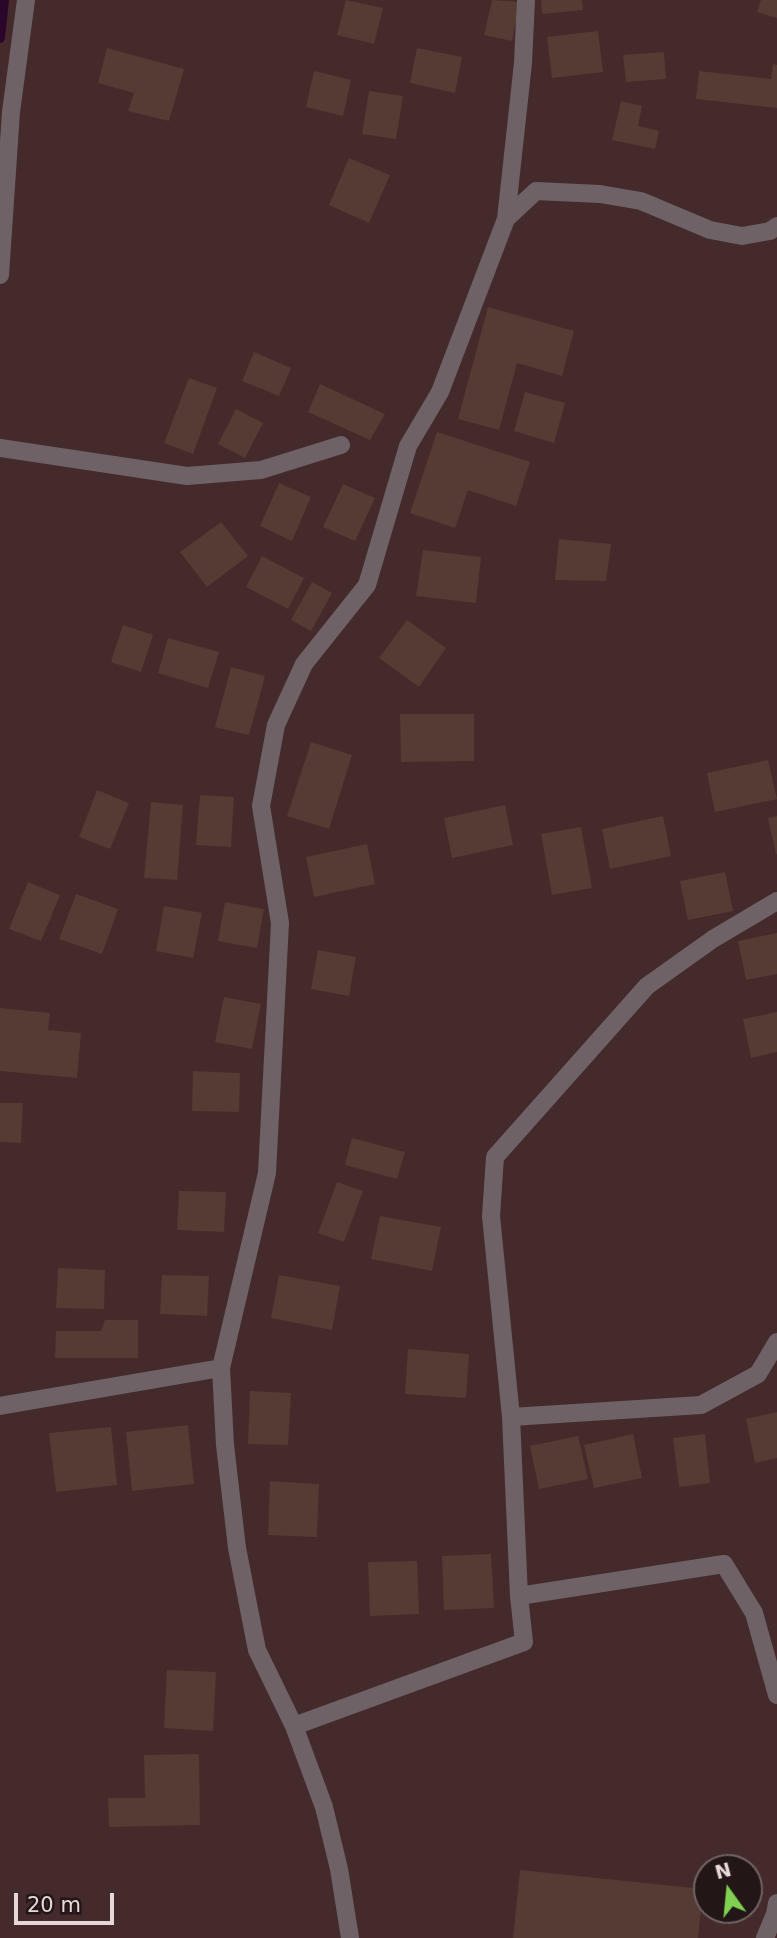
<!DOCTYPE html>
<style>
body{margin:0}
#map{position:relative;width:777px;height:1938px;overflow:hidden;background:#442a2b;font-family:"DejaVu Sans",sans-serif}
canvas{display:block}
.north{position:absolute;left:693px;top:1854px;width:70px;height:70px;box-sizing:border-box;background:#221617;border:2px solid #716364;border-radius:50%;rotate:345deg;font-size:19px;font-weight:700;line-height:28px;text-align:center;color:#e8d7d7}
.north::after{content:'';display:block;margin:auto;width:24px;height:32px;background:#80d051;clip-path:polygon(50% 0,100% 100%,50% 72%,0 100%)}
.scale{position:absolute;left:14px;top:1893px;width:100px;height:32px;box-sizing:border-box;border:4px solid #e8d7d7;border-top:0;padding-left:9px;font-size:21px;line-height:24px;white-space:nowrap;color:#e8d7d7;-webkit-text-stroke:5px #221617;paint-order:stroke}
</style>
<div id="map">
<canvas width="777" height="1938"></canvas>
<div class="north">N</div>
<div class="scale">20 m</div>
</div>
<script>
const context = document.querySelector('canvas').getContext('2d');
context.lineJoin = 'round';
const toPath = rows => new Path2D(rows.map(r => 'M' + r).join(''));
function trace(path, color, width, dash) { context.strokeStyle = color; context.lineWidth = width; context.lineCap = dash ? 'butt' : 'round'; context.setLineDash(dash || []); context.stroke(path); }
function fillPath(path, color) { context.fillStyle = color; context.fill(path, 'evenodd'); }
trace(toPath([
 [0,38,4,0]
]), '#2a072a', 10);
fillPath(toPath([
 [346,0,383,8,374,44,337,35],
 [492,0,520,2,512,41,484,35],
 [541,0,582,0,583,10,542,14],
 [761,0,777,0,777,18,757,12],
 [598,31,603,72,552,78,547,37],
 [107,48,184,69,169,121,128,111,134,93,98,83],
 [417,48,462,57,455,93,410,83],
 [664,52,666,79,626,82,623,55],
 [773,64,777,65,777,108,696,99,699,71,771,79],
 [314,71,351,80,343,116,306,107],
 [369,91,403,96,396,139,362,134],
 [621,101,642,106,638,126,659,131,655,149,612,140],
 [349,158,390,175,369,223,329,205],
 [488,307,574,331,562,376,517,363,499,430,458,419],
 [254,352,291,368,279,396,242,381],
 [189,378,217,388,193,454,164,443],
 [320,384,385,414,370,440,308,412],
 [525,392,565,403,554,443,514,431],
 [236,409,263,423,245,458,218,444],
 [437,432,530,462,516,506,468,490,455,528,410,513],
 [279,483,311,497,292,541,260,526],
 [343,484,375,498,355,541,323,527],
 [221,522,248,556,207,587,180,552],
 [559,539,611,544,606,581,555,580],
 [423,550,481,557,476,603,416,596],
 [262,556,304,578,288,609,246,587],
 [312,582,332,593,311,631,291,620],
 [407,620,446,648,419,687,379,658],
 [123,625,153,635,141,672,111,662],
 [168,638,219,652,208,688,158,673],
 [231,667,265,676,249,735,215,727],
 [400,714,474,714,474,761,401,762],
 [311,742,352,755,329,829,287,816],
 [768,760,777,799,715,812,707,773],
 [97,790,129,803,110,849,79,837],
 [200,795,234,797,231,847,196,845],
 [151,802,183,805,177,880,144,878],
 [505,805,513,845,452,858,444,818],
 [663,816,671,856,610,869,602,829],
 [777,816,777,854,776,854,768,818],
 [581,827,592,888,552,895,541,834],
 [367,844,375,884,314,897,306,857],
 [725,872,733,911,688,920,680,881],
 [28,882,60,895,41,941,9,929],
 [76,894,118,909,102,954,59,939],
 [225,902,264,909,257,948,218,941],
 [164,906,202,913,193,958,156,951],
 [777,933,777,974,746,980,738,941],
 [318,950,356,957,349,996,311,989],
 [224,997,261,1004,252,1049,215,1042],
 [0,1008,50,1013,48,1030,81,1033,77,1078,0,1071],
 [777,1012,777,1052,751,1058,743,1019],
 [193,1071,240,1073,239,1112,192,1111],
 [0,1103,23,1103,21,1143,0,1142],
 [352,1138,405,1152,397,1179,345,1165],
 [337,1182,363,1191,344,1242,318,1233],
 [179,1191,226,1192,224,1232,177,1230],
 [380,1216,441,1227,432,1271,371,1259],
 [58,1268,105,1270,104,1309,56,1308],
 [162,1275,209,1276,207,1316,160,1314],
 [279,1275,340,1286,332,1330,271,1318],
 [105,1320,138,1320,138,1358,55,1358,56,1331,101,1331],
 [408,1349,469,1354,466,1398,405,1394],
 [250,1391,291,1393,288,1445,248,1444],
 [777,1412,777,1458,755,1463,746,1419],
 [188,1425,194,1484,132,1491,126,1432],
 [111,1427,117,1485,56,1492,49,1433],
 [633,1434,642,1478,594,1488,584,1445],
 [705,1434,710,1483,679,1487,673,1438],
 [578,1436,588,1479,539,1489,530,1446],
 [270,1481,319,1484,317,1537,268,1535],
 [491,1554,494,1608,444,1610,442,1556],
 [417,1561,419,1614,370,1616,368,1562],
 [167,1670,216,1672,213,1731,164,1728],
 [199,1754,200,1825,109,1827,108,1798,145,1798,144,1755],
 [520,1870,703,1889,698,1938,513,1938]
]), '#553b33');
trace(toPath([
 [506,219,523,63,526,0],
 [0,275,11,112,26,0],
 [0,448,187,476,261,470,341,445],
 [0,1406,221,1368],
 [511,1417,701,1405,758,1374,777,1342],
 [519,1596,724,1564,754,1613,777,1695],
 [294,1726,524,1642,519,1596,511,1417,491,1216,495,1157,647,986,713,939,777,901],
 [350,1938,339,1869,324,1807,294,1726,257,1650,237,1548,225,1445,221,1368,267,1173,280,923,261,806,276,725,304,664,367,585,408,446,440,392,506,219,536,191,600,194,641,201,710,230,742,236,770,231,777,226],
 [765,1938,775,1914,777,1903]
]), '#6e6266', 18);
</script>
